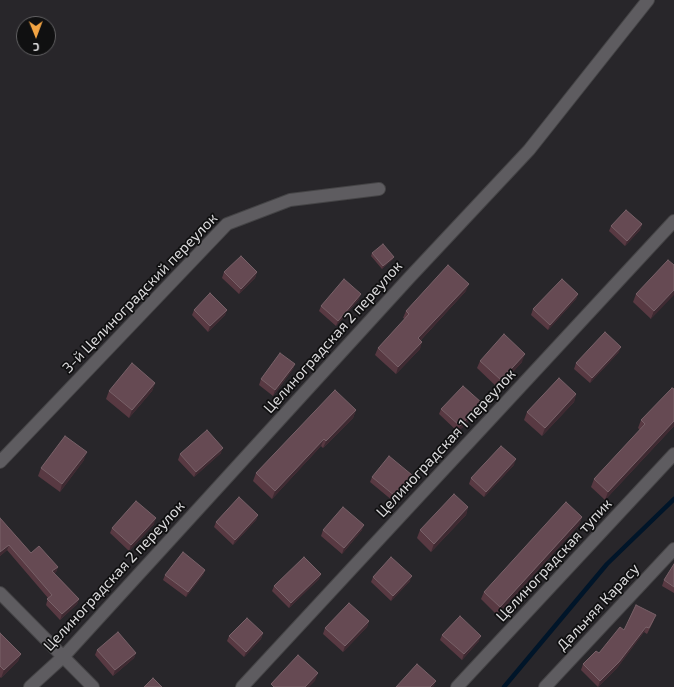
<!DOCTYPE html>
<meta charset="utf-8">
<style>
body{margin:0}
#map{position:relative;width:674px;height:687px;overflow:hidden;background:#28262a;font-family:"Exo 2",sans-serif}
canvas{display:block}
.north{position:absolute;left:16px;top:16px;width:40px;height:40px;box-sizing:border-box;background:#101011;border:1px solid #616062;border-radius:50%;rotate:179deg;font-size:11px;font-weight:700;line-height:16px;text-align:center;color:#dad9db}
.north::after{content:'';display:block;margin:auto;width:14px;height:18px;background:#f3a443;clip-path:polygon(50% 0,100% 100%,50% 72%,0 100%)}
</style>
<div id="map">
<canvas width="674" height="687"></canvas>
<div class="north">С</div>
</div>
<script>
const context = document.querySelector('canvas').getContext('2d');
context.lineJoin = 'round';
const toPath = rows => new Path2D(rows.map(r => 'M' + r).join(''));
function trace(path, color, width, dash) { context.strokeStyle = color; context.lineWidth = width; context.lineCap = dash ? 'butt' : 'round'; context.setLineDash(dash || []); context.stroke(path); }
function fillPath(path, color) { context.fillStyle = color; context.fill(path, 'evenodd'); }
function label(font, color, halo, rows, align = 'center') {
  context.font = font + ' "Exo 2",sans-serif'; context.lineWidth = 3.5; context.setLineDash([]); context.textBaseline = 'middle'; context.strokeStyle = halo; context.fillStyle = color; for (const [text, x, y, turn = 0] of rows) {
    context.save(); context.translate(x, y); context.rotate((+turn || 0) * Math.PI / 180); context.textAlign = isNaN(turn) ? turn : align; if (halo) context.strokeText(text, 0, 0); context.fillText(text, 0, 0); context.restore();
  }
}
trace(toPath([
 [504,687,607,564,674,499]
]), '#001529', 4.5);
const minor = toPath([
 [0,462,227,224,290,200,379,189],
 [0,593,93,687],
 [30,687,64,656,409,278,529,150,648,0],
 [242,687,674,221],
 [457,687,674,454],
 [545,687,674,549]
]);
trace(minor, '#454446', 14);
trace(minor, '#5e5c60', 12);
fillPath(toPath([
 [642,224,640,230,625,246,609,231,611,226],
 [372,253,393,259,382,269,371,256],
 [674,265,651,319,633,302,636,294],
 [224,272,257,272,255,278,239,294,222,278],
 [466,291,421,340,420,349,396,374,375,355,378,348,405,319,403,318,406,311],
 [578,294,576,299,548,330,531,315,533,309],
 [359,299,336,326,319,311,321,306],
 [194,310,227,310,225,315,208,332,192,315],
 [619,352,590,383,574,369,576,363],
 [480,361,522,362,498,388,477,368],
 [295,364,293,369,273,396,259,385,261,379],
 [155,383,152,391,129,418,106,399,109,391],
 [674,389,674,426,605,500,591,487,594,479,640,430,638,428,641,420],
 [576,394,574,402,542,436,524,420,527,412],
 [441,409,480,409,458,432,439,414],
 [356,410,353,418,323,448,321,446,272,499,253,481,256,473],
 [221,453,194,477,178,460,180,454],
 [84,460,60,492,38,476,41,468],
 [514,465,484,497,469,484,471,478],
 [372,477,410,480,393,501,370,482],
 [468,507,466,515,431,552,417,538,420,530],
 [258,515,256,520,233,545,214,527,216,522],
 [582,517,579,525,497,615,481,599,484,592],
 [0,518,31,553,58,567,56,572,54,573,79,599,77,604,60,620,46,605,48,598,7,550,0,556],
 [154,524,129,551,110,533,112,528],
 [323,530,362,530,342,554,321,536],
 [674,564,674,593,662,586,664,580],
 [205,570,203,575,186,597,163,580,165,575],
 [321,574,319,579,289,608,272,591,274,586],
 [373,577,410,581,391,601,371,582],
 [654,620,647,634,644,632,617,668,598,687,581,670,583,664,599,653,624,630],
 [369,621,367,627,343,652,323,634,325,628],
 [0,633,21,654,18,661,1,678,0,677],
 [263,633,261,639,244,657,227,641,229,636],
 [442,635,479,641,462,660,440,640],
 [97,650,136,653,134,658,113,676,95,655]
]), '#583942');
fillPath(toPath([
 [642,224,640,230,625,246,627,241],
 [394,257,393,259,382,269,383,266],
 [257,272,255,278,239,294,241,289],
 [469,284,466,291,416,345,418,338],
 [674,290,674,295,651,319,654,311],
 [361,294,359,299,336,326,338,321],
 [578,294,576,299,548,330,550,325],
 [227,310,225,315,208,332,210,326],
 [422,342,420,349,396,374,398,367],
 [621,347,619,352,590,383,592,378],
 [525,354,522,362,498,388,501,380],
 [295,364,293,369,273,396,275,390],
 [155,383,152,391,129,418,132,410],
 [576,394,574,402,542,436,545,428],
 [482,403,480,409,458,432,460,426],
 [356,410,353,418,323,448,326,441],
 [674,421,674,426,605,500,608,492],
 [324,439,321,446,272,499,275,491],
 [223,448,221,453,194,477,196,472],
 [87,452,84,460,60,492,62,484],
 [516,459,514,465,484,497,486,492],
 [412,475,410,480,393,501,395,496],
 [468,507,466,515,431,552,434,544],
 [258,515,256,520,233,545,235,540],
 [582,517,579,525,497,615,500,607],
 [156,518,154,524,129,551,131,545],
 [364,525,362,530,342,554,344,548],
 [9,545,7,550,0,556,0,552],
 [58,567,56,572,50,576,52,571],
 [205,570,203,575,186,597,188,592],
 [321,574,319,579,289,608,291,603],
 [412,576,410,581,391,601,393,596],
 [79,599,77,604,60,620,62,614],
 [369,621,367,627,343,652,345,646],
 [646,627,644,632,617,668,598,687,600,681],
 [263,633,261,639,244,657,246,652],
 [481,636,479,641,462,660,464,654],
 [136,653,134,658,113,676,115,670],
 [21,654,18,661,1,678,4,670],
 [318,673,315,681,309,687,305,687],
 [436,681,434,686,433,687,430,687]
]), '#3f2a32');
const building = toPath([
 [626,210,642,224,627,241,611,226,626,210],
 [383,244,394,257,383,266,372,253,383,244],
 [241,256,257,272,241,289,224,272,241,256],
 [668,260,674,265,674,290,654,311,636,294,668,260],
 [448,265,469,284,418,338,422,342,398,367,378,348,409,314,406,311,448,265],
 [344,279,361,294,338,321,321,306,344,279],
 [562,279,578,294,550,325,533,309,562,279],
 [210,293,227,310,210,326,194,310,210,293],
 [605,332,621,347,592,378,576,363,605,332],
 [504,334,525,354,501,380,480,361,504,334],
 [280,353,295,364,275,390,261,379,280,353],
 [132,363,155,383,132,410,109,391,132,363],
 [559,378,576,394,545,428,527,412,559,378],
 [463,386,482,403,460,426,441,409,463,386],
 [672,388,674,389,674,421,608,492,594,479,645,424,641,420,672,388],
 [335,390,356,410,326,441,324,439,275,491,256,473,335,390],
 [207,430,223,448,196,472,180,454,207,430],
 [65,436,87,452,62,484,41,468,65,436],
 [501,446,516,459,486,492,471,478,501,446],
 [389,456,412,475,395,496,372,477,389,456],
 [454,494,468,507,434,544,420,530,454,494],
 [239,497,258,515,235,540,216,522,239,497],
 [136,501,156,518,131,545,112,528,136,501],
 [566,502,582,517,500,607,484,592,566,502],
 [343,507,364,525,344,548,323,530,343,507],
 [0,518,31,553,39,546,58,567,52,571,79,599,62,614,47,599,52,595,9,545,0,552,0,518],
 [183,552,205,570,188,592,165,575,183,552],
 [304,557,321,574,291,603,274,586,304,557],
 [391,557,412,576,393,596,373,577,391,557],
 [674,564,674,587,664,580,674,564],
 [349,603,369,621,345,646,325,628,349,603],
 [636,605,656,615,649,628,646,627,619,662,600,681,583,664,596,651,599,653,620,627,624,630,636,605],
 [460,616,481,636,464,654,442,635,460,616],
 [247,618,263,633,246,652,229,636,247,618],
 [118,632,136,653,115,670,97,650,118,632],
 [0,633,21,654,4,670,0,666,0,633],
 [298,655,318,673,305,687,274,687,271,684,298,655],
 [417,664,436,681,430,687,396,687,417,664],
 [153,678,162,687,144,687,153,678]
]);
fillPath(building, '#664a53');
trace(building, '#786168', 1);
label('15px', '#dad9db', '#101011', [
 ["3-й Целиноградский переулок",140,293,-46],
 ["Целиноградская 2 переулок",333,337,-48],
 ["Целиноградская 1 переулок",446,443,-47],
 ["Целиноградская тупик",554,560,-47],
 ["Целиноградская 2 переулок",114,576,-47],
 ["Дальняя Карасу",598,607,-47]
]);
</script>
